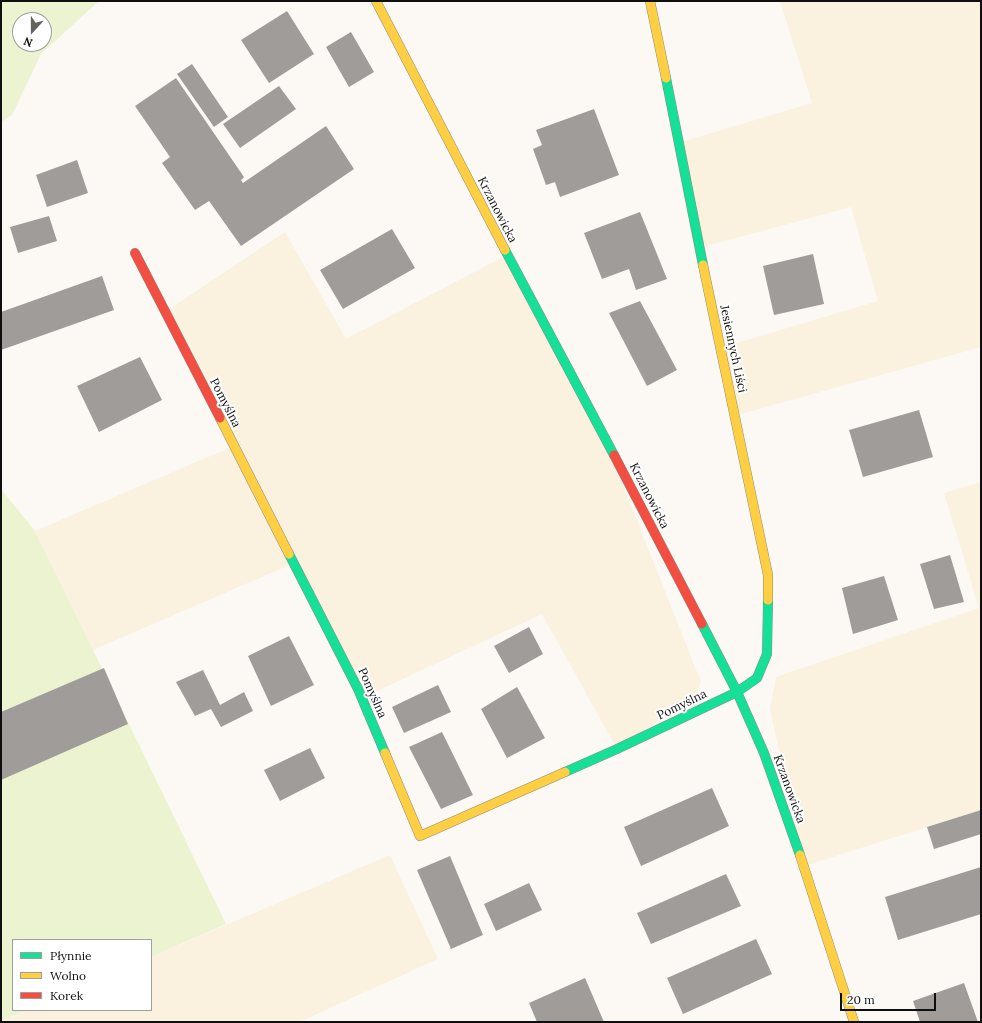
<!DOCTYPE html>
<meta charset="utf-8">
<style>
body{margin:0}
#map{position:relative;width:982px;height:1023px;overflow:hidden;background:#fcf8f4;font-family:Lora,serif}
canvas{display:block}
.frame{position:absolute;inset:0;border:2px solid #0f0f0f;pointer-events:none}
.legend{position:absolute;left:12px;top:939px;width:140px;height:72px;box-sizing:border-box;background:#fff;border:1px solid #9f9f9f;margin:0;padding:5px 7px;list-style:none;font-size:12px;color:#0f0f0f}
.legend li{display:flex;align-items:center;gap:8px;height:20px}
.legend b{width:20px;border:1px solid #9f9f9f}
.north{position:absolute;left:12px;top:12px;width:40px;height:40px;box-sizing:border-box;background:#fff;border:1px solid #9f9f9f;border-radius:50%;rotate:201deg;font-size:11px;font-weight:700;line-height:16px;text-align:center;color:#0f0f0f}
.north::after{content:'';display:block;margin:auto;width:14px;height:18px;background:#62615f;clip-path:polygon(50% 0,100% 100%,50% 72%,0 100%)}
.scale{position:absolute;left:840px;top:993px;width:96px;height:18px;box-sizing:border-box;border:2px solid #0f0f0f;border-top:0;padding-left:5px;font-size:12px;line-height:14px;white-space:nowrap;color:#0f0f0f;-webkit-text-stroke:3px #fff;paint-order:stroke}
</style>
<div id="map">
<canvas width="982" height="1023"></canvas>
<div class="frame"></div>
<ul class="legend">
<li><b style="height:5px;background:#16e098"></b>Płynnie</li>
<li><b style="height:5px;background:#ffcf43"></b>Wolno</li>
<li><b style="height:5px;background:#f24e42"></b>Korek</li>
</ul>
<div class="north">N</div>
<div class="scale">20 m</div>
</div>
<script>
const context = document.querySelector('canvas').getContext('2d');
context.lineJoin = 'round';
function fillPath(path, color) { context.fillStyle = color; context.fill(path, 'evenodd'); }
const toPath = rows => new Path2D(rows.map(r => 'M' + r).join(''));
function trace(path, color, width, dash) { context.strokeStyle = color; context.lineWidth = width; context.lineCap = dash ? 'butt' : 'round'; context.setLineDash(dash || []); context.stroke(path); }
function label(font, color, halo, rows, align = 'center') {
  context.font = font + ' Lora,serif'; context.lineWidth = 4; context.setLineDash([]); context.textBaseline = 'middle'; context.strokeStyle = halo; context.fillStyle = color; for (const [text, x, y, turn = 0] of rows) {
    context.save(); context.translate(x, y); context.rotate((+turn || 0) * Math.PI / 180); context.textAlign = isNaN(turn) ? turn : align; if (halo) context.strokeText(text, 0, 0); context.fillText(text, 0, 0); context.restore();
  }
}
fillPath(toPath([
 [780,1,981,1,981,347,734,416,720,348,878,301,851,207,699,248,678,143,812,103],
 [285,232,346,339,507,255,600,427,701,682,696,696,617,749,542,614,362,698,294,563,93,650,35,531,234,446,165,312],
 [981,482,981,810,804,866,770,709,776,677,979,608,944,493],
 [390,855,438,959,299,1022,1,1022,1,1021,27,1010,151,1010,151,957]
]), '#faf1df');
fillPath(toPath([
 [1,1,99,1,41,54,12,115,1,122],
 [20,20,44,20,44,44,20,44],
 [1,489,35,531,93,650,226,924,151,957,151,940,13,940,13,1010,27,1010,1,1021]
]), '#ecf3d1');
fillPath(toPath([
 [287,11,314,54,269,83,241,40],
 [351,32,374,72,349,87,326,47],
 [192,64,228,117,214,127,177,74],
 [176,78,244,177,241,180,243,183,326,126,354,169,241,246,209,201,195,210,162,163,170,157,135,106],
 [279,86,296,109,240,148,223,124],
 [594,109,619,175,560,197,555,182,546,185,533,149,542,145,536,130],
 [77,160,88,193,47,207,36,175],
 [640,212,667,279,636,290,629,269,602,279,584,233],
 [49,216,57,241,18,253,10,227],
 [392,229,415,268,343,309,320,270],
 [813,254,824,304,774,315,763,266],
 [102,276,114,310,1,350,1,312],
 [640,301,677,370,647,386,609,313],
 [140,357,162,400,99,432,77,386],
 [919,410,933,457,863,477,849,430],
 [950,555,964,602,934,609,920,564],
 [884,576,898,620,853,634,842,588],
 [529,627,543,654,509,673,494,646],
 [289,636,314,685,271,706,248,656],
 [104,668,128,724,1,780,1,712],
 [203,670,220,705,244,692,253,711,221,727,211,709,195,716,176,682],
 [438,685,451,712,404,733,392,707],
 [517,687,545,738,507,758,481,709],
 [442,732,473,795,441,809,409,747],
 [310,748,325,778,280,801,264,770],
 [712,788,729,826,641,866,624,827],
 [981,810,981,834,934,849,927,827],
 [450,856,483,935,451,949,417,870],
 [981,867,981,914,898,940,885,897],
 [726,874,741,906,651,944,637,913],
 [529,883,542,910,496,931,484,904],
 [756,939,772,974,683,1014,667,978],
 [585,978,604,1022,537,1022,529,1003],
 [964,983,978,1022,920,1022,913,1001]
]), '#a09c99');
const fast = toPath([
 [666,78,703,265],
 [505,250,614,455],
 [289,554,358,689,385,753],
 [702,624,737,692,764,753,800,855],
 [565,772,617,749,737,692,757,678,767,654,768,600]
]);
const slow = toPath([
 [376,1,505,250],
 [650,1,666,78],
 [703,265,768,575,768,600],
 [220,418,289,554],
 [385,753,420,836,565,772],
 [800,855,854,1022]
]);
const jam = toPath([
 [135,253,220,418],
 [614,455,702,624]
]);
trace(fast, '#8c8b89', 10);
trace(slow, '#8c8b89', 10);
trace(jam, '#8c8b89', 10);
trace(fast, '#16e098', 9);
trace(slow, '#ffcf43', 9);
trace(jam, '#f24e42', 9);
label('12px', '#0f0f0f', '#fff', [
 ["Krzanowicka",497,210,63],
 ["Jesiennych Liści",733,349,78],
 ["Pomyślna",225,403,63],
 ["Krzanowicka",649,496,63],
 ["Pomyślna",372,693,66],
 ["Pomyślna",682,705,-26],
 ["Krzanowicka",789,789,70]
]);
</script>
